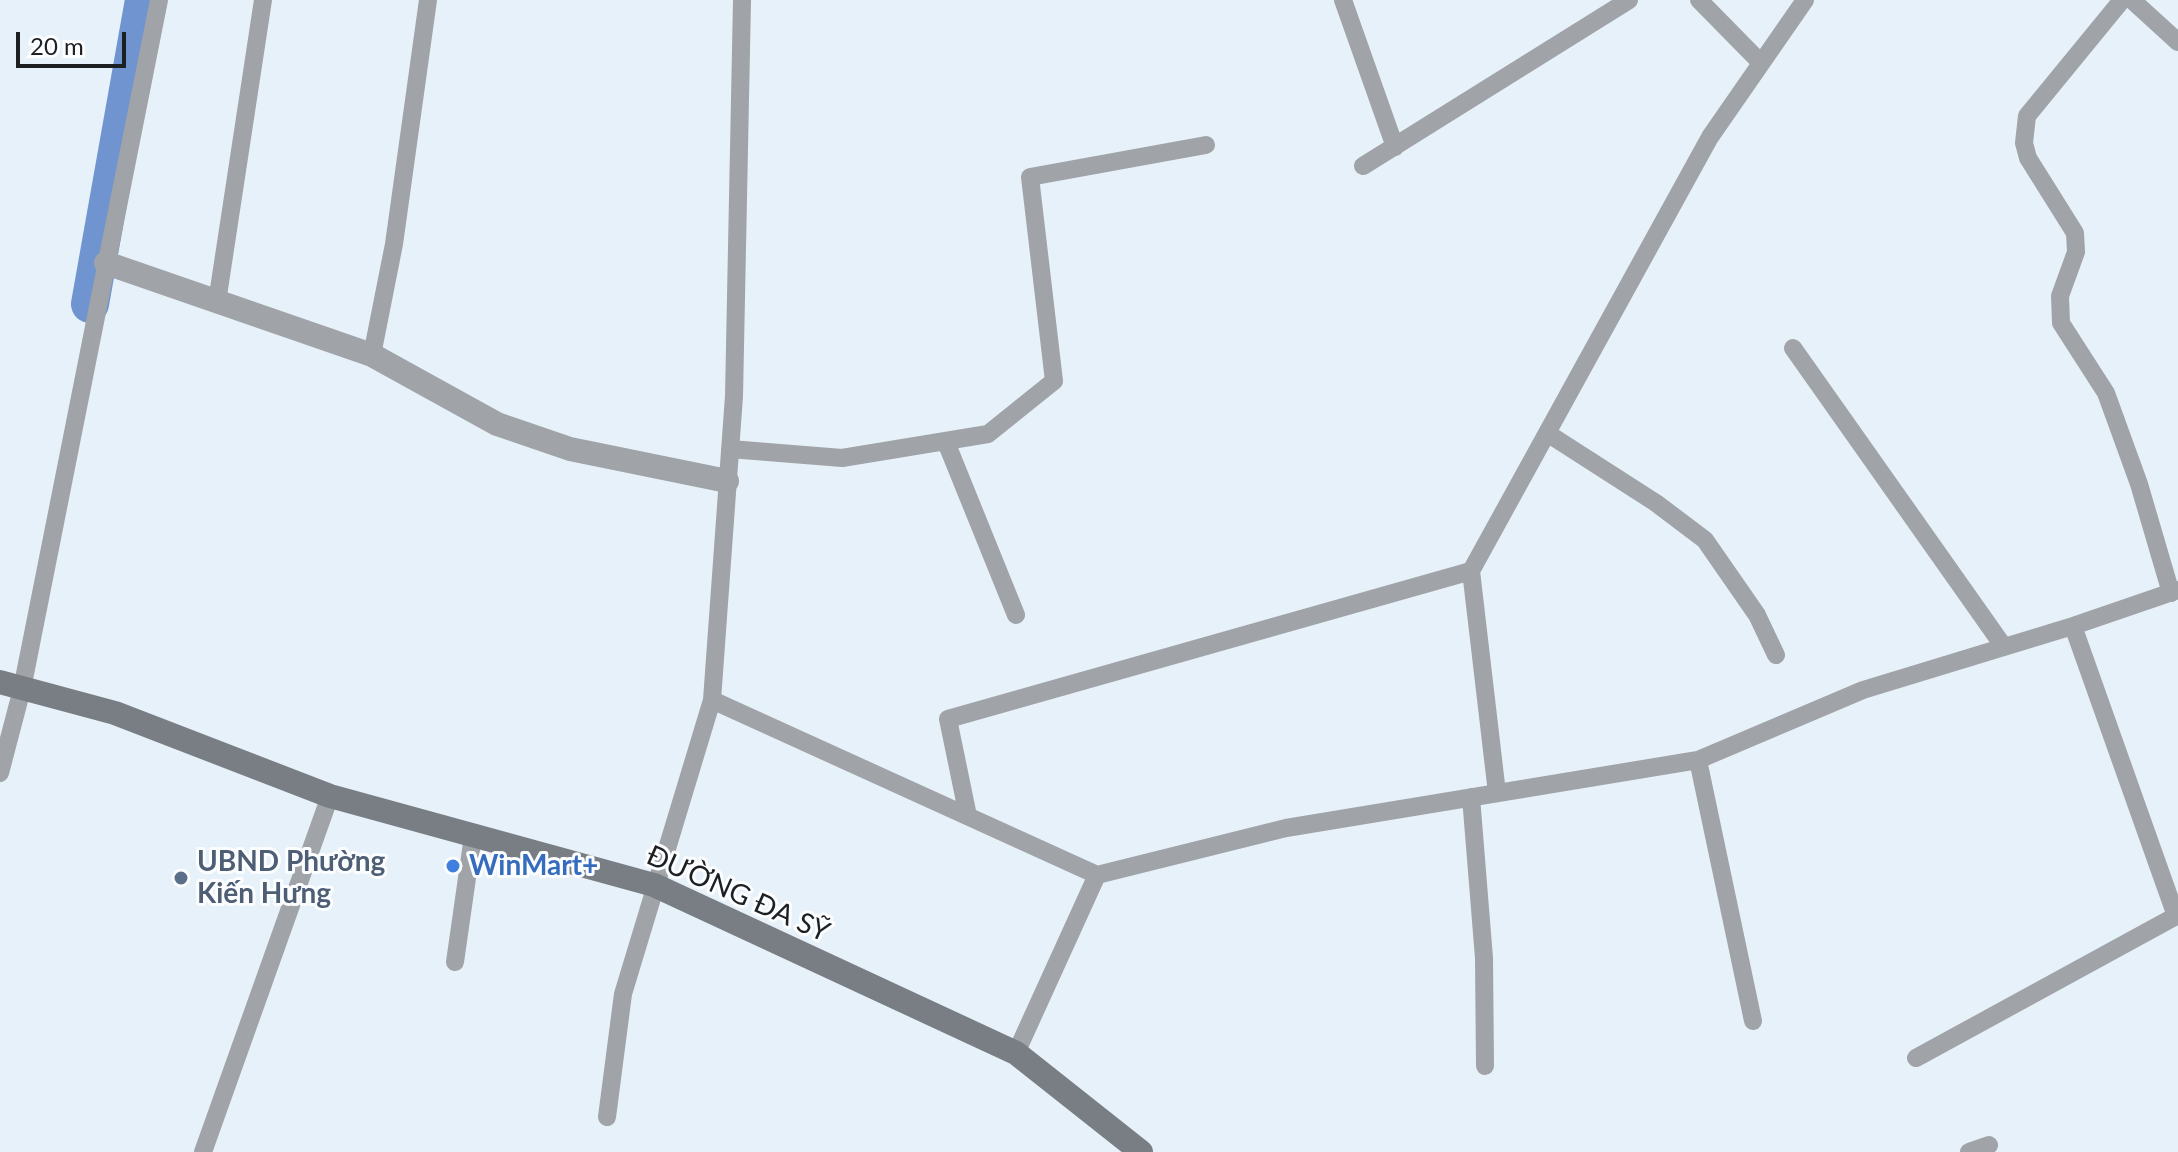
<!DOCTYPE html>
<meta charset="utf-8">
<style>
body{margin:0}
#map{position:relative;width:2178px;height:1152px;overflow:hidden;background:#e7f1f9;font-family:Lato,sans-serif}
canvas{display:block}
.scale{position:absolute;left:16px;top:32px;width:110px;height:36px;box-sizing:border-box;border:4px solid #1d2023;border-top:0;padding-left:10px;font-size:24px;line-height:28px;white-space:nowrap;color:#1d2023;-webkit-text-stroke:6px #fbfdff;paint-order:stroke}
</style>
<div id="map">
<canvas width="2178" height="1152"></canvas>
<div class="scale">20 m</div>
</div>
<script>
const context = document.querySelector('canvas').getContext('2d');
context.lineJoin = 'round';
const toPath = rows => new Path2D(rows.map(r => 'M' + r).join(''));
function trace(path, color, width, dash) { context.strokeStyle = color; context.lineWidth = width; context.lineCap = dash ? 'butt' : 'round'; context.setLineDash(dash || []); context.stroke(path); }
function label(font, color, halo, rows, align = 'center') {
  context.font = font + ' Lato,sans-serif'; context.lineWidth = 6; context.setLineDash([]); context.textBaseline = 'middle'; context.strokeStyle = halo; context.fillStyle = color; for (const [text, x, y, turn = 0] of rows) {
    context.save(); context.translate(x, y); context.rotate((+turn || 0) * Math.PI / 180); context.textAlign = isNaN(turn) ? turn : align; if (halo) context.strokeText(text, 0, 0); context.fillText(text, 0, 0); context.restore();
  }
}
trace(toPath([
 [90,304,144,0]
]), '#6f94d0', 38);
trace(toPath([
 [1343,0,1395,147],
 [1699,0,1761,63],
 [2122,0,2027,116,2024,143,2028,158,2075,233,2076,252,2060,296,2061,323,2106,393,2139,484,2171,593],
 [2132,0,2178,42],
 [1363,166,1629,0],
 [217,302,263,0],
 [1793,348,2004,647],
 [372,355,394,244,428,0],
 [1547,433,1656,503,1705,540,1757,615,1776,655],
 [946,442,1016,615],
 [730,449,842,458,988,434,1054,381,1030,177,1206,145],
 [712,700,1097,875],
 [1698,760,1753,1021],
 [0,773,22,689,159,0],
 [1497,793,1471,571,1710,137,1805,0],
 [1471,797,1484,958,1485,1066],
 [968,816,948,719,1471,571],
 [455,962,473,836],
 [1016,1053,1097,875,1286,828,1698,760,1863,690,2073,626,2178,590],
 [1916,1058,2176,916,2073,626],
 [607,1117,623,994,712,700,734,396,742,0],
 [203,1152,330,796],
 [1969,1152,1989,1145]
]), '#a0a3a7', 18);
trace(toPath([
 [106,263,372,355,497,424,570,449,727,481]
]), '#a0a3a7', 24);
trace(toPath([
 [0,682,115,713,330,796,654,885,1016,1053,1141,1152]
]), '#797e84', 24);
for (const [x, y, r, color] of [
 [453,866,8,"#3f7fe0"],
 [181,878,8,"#5c6f8a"]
]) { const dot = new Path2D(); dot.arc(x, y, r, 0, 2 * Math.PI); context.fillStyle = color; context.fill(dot); trace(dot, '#fbfdff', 3); }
label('bold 28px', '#4e5e75', '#fbfdff', [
 ["UBND Phường",197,862],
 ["Kiến Hưng",197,894]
], 'left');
label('bold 28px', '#366cbe', '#fbfdff', [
 ["WinMart+",469,866]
], 'left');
label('28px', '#1d2023', '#fbfdff', [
 ["ĐƯỜNG ĐA SỸ",738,894,24]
]);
</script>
